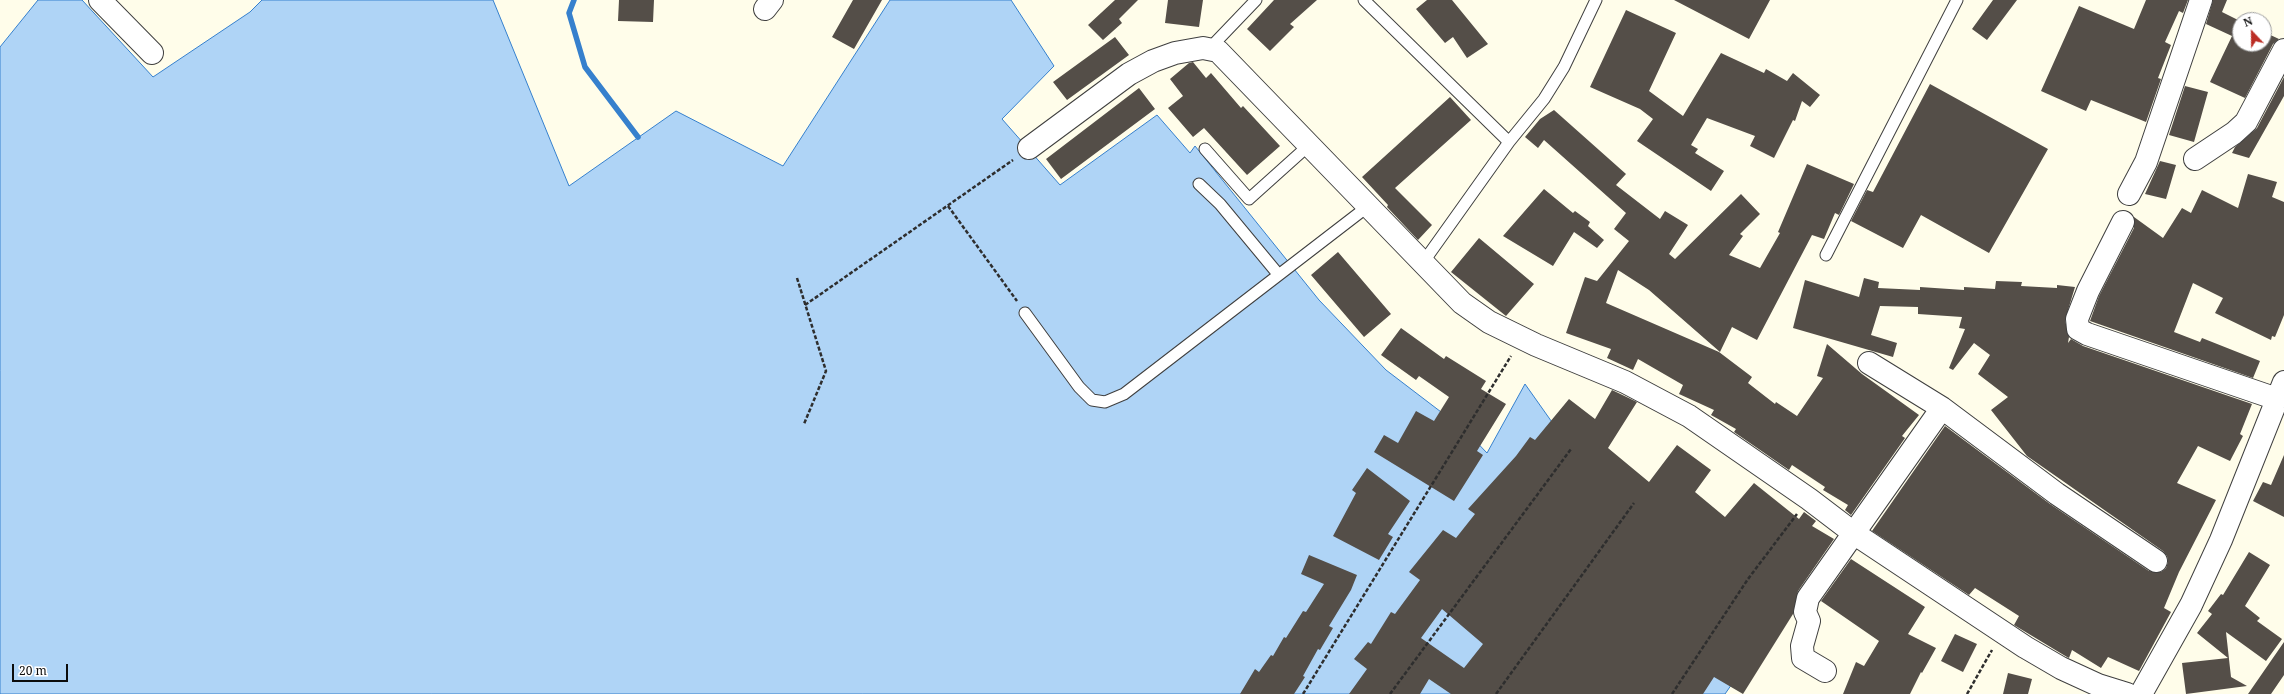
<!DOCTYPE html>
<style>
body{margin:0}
#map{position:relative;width:2284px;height:694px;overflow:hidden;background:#fffdea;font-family:"Noto Serif",serif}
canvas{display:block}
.north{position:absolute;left:2232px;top:12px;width:40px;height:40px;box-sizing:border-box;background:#fff;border:1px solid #9e9e9e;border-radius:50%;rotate:338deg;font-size:11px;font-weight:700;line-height:16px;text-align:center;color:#0c0c0c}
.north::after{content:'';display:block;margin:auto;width:14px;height:18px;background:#bb2d24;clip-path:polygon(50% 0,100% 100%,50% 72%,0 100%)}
.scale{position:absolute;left:12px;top:664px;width:56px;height:18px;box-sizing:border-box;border:2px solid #0c0c0c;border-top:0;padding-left:5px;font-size:12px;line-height:14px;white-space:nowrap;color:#0c0c0c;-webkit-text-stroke:3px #fff;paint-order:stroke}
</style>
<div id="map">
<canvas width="2284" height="694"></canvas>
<div class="north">N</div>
<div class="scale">20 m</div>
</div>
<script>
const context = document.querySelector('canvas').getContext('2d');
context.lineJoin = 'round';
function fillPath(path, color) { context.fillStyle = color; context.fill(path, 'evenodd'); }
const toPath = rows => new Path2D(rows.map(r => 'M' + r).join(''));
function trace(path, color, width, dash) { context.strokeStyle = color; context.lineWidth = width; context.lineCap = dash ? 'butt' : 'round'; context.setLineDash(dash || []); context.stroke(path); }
const water = toPath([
 [38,0,82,0,153,77,250,12,262,0,493,0,569,186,676,111,783,166,890,0,1011,0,1054,66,1002,119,1060,185,1157,115,1190,153,1195,146,1319,300,1386,370,1466,431,1487,453,1525,384,1571,449,1790,600,1725,694,0,694,0,47,38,0]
]);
fillPath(water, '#afd4f6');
trace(water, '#3680cd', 1);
trace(toPath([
 [574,0,569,13,585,67,638,137]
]), '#3680cd', 5.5);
fillPath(toPath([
 [619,0,654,0,653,22,618,21],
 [853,0,882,0,854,49,832,37],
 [1115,0,1138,0,1119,19,1122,23,1103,40,1088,25],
 [1168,0,1203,0,1199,27,1165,23],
 [1274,0,1317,0,1290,24,1294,27,1270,51,1247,29],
 [1427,0,1452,0,1488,44,1467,58,1453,37,1445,43,1416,9],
 [1674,0,1770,0,1749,39],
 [1993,0,2017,0,1987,40,1972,29],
 [2146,0,2188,0,2183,13,2179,11,2165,42,2171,45,2158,78,2161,79,2146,122,2091,100,2086,111,2041,91,2079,6,2134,29],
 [2213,0,2227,0,2222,12,2240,21,2240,44,2264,44,2264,32,2279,39,2273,44,2245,98,2210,82,2232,36,2206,24],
 [1626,10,1676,33,1649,91,1683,116,1721,53,1764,73,1766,69,1787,81,1793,73,1820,95,1810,107,1802,101,1795,121,1793,120,1774,158,1750,146,1755,136,1707,118,1691,145,1698,149,1695,153,1724,171,1711,191,1637,141,1653,119,1640,109,1590,87],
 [1115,37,1129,55,1067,100,1053,82],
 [1193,62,1206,78,1211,73,1241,108,1243,106,1280,146,1247,175,1204,128,1193,137,1168,108,1183,96,1170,79,1189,63],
 [2284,77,2284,96,2249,158,2232,153,2235,147,2257,128],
 [1930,84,2048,149,1989,253,1921,215,1903,248,1851,221,1867,190,1873,192],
 [2185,86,2208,92,2194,142,2169,135],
 [1139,88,1155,109,1061,179,1046,159],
 [1450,97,1471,120,1395,188,1432,225,1418,240,1387,207,1388,205,1362,177],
 [1554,110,1626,174,1616,185,1660,219,1665,211,1688,225,1669,254,1675,259,1741,194,1760,214,1740,234,1743,236,1729,255,1760,268,1780,233,1778,232,1807,164,1854,184,1839,215,1835,213,1824,239,1812,235,1757,340,1732,327,1720,352,1649,290,1618,270,1606,303,1719,352,1752,377,1748,383,1775,404,1776,402,1797,416,1823,378,1817,376,1827,344,1862,374,1919,415,1902,436,1905,438,1851,515,1845,510,1848,505,1823,490,1825,487,1792,465,1789,470,1734,432,1736,429,1711,415,1714,410,1679,394,1683,385,1638,359,1633,370,1607,358,1611,349,1566,333,1585,277,1597,281,1629,241,1614,229,1626,213,1544,140,1538,148,1525,137,1540,119],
 [2160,161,2176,165,2166,199,2145,194],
 [2248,174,2277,182,2272,197,2284,202,2284,315,2275,337,2272,336,2271,340,2215,313,2223,298,2193,283,2174,332,2200,342,2202,338,2260,361,2253,378,2090,321,2099,296,2134,228,2134,217,2163,238,2182,208,2191,213,2202,190,2238,208],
 [1544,189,1573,213,1575,211,1590,222,1588,226,1604,240,1597,248,1574,232,1553,266,1503,236],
 [1479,238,1534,284,1506,316,1451,272],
 [1338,252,1391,314,1364,337,1311,275],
 [1864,278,1879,282,1878,288,1920,290,1920,287,1964,290,1964,287,1995,289,1996,281,2022,282,2021,286,2057,288,2057,285,2075,287,2065,320,2069,337,2068,343,2071,339,2083,346,2252,404,2240,434,2243,436,2230,461,2198,446,2177,483,2216,500,2179,572,2164,608,2171,612,2139,671,2108,657,2101,668,2072,650,2069,658,2067,657,2014,625,2019,616,1975,588,1969,595,1872,531,1945,426,2050,504,2149,571,2161,572,2166,568,2168,562,2167,556,2163,551,2027,456,1991,410,2008,397,1978,374,1990,355,1974,343,1953,370,1949,368,1965,329,1959,328,1962,317,1918,314,1918,307,1880,306,1871,335,1897,343,1893,357,1793,328,1805,280,1859,297],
 [1401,328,1444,359,1446,356,1486,381,1481,389,1506,404,1477,451,1483,455,1454,501,1374,452,1384,435,1398,443,1416,411,1434,421,1449,397,1419,376,1416,380,1381,355],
 [1612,390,1637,402,1608,448,1649,482,1677,445,1711,470,1695,492,1725,517,1754,483,1799,519,1804,512,1816,521,1812,526,1834,539,1798,591,1793,614,1743,694,1714,677,1703,694,1451,694,1429,679,1420,694,1349,694,1367,669,1354,659,1368,642,1371,644,1391,612,1395,614,1420,580,1409,572,1443,530,1456,538,1475,514,1468,509,1516,456,1530,437,1535,440,1569,399,1595,419],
 [1442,609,1483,644,1464,668,1421,638],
 [2284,455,2284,517,2253,501,2263,482,2271,485],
 [1367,468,1410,501,1388,534,1393,537,1379,560,1333,536,1356,493,1352,490],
 [2249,552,2270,565,2245,606,2260,618,2257,621,2282,639,2266,661,2226,632,2231,677,2247,686,2186,694,2182,663,2228,658,2197,633,2212,614,2208,611,2221,594,2223,595],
 [1309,555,1357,575,1351,590,1329,626,1333,628,1320,650,1318,649,1303,676,1305,677,1294,694,1240,694,1255,669,1259,672,1271,655,1273,656,1284,637,1286,638,1303,611,1306,612,1324,584,1301,574],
 [1851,559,1925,607,1908,634,1936,648,1922,673,1921,672,1910,694,1843,694,1856,662,1864,666,1879,641,1821,601],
 [1955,634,1977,644,1963,672,1941,661],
 [2284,642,2284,675,2271,694,2248,694],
 [2008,673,2032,679,2028,694,2003,694]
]), '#544e48');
const lane = toPath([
 [1364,0,1509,142],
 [1210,48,1256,0],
 [1205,149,1249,199,1308,146],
 [1199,184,1220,204,1278,274],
 [1826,255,1957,0],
 [1422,264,1509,142,1544,99,1564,67,1596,0],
 [1025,313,1079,387,1092,400,1105,402,1124,394,1367,207]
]);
const street = toPath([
 [100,0,152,53],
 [765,9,772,0],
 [1029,148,1129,74,1153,61,1175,53,1203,48,1218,51,1462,303,1489,322,1536,345,1625,382,1689,416,1809,499,1855,534,2025,647,2061,668,2098,685,2127,694],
 [2195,159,2234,133,2246,122,2284,50],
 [2129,194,2146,162,2201,0],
 [2123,222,2088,291,2077,319,2078,329,2087,334,2277,399],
 [1869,363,1942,408,2057,494,2156,561],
 [1825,671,1803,658,1802,646,1809,621,1805,612,1808,598,1942,408],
 [2141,694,2191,605,2221,540,2284,382]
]);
trace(lane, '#3f3f3f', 13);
trace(street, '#3f3f3f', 24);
trace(toPath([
 [948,206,1017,301],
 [797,278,826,371,804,424],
 [805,305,1013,160],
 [1303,694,1511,356],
 [1390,694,1571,449],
 [1496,694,1634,503],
 [1672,694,1748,579,1797,514],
 [1967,694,1992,650]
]), '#2e2e2e', 2.5, [4, 2]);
trace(lane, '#fff', 11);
trace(street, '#fff', 22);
</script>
